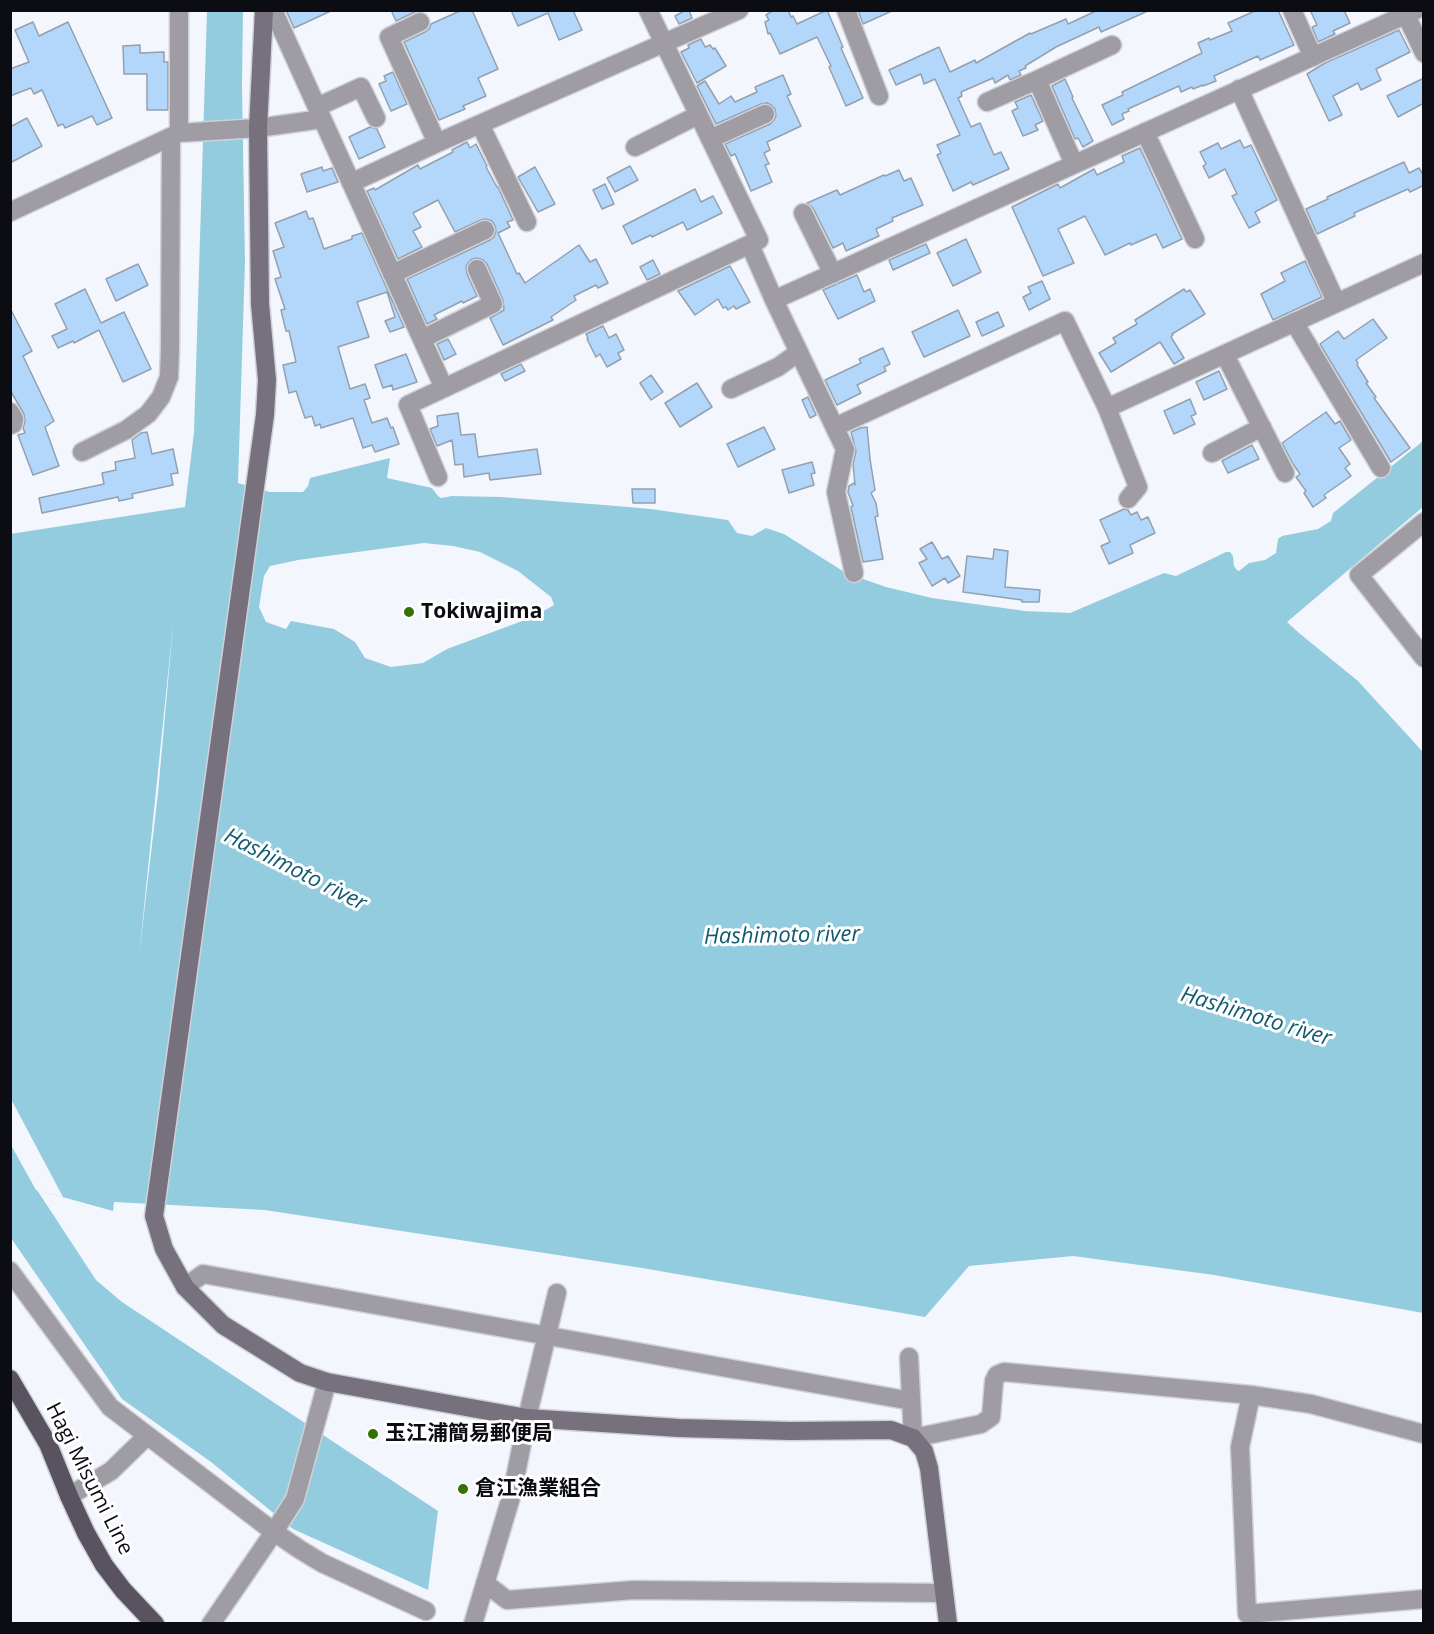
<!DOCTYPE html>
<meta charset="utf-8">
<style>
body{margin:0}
#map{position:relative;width:1434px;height:1634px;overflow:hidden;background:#f4f6fe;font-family:"Open Sans",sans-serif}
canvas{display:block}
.frame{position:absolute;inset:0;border:12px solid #0c0d13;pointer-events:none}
</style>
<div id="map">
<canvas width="1434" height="1634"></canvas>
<div class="frame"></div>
</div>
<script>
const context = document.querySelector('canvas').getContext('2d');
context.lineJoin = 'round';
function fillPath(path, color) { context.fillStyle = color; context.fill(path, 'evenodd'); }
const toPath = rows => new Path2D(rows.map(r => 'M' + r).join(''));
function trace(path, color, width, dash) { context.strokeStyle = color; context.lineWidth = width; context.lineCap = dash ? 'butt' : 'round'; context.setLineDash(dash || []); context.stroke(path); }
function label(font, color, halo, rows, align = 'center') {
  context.font = font + ' "Open Sans","Noto Sans JP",sans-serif'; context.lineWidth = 6; context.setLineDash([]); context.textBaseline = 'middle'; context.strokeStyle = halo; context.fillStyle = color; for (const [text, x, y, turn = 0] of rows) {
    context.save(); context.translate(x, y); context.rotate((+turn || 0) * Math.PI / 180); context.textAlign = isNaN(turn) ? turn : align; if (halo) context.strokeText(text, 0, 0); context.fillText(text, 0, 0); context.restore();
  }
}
fillPath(toPath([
 [207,11,243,11,242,86,245,262,238,483,270,492,303,492,308,486,310,478,390,458,387,478,432,488,438,496,441,498,452,496,501,497,604,505,651,509,728,520,737,533,752,536,766,528,784,534,846,573,886,587,932,598,1025,611,1070,613,1164,573,1176,576,1226,552,1230,552,1233,556,1234,566,1237,570,1239,571,1249,563,1265,560,1276,553,1278,539,1282,536,1318,529,1331,521,1333,513,1423,441,1423,507,1287,622,1299,633,1358,681,1423,752,1423,1313,1214,1275,1073,1256,969,1266,925,1317,642,1268,265,1210,114,1202,113,1211,37,1190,96,1280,122,1302,438,1511,428,1590,293,1529,211,1462,122,1399,11,1238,10,534,185,507,194,432],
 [424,543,453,546,480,552,518,571,551,597,554,605,533,617,447,649,423,663,391,667,365,658,355,642,334,629,291,621,286,629,266,622,259,607,264,576,270,566,298,560],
 [174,615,158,793,139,956,174,616]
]), '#94ccdf');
fillPath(toPath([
 [11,1099,63,1197,36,1190,11,1145]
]), '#f4f6fe');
const building = toPath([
 [286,10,333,10,294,28,286,10],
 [391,10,416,10,417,11,396,21,391,10],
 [462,10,472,10,498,69,478,78,486,96,463,106,465,109,439,120,404,42,425,32,429,29,431,24,462,10],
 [511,10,573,10,582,30,559,40,548,13,518,26,511,10],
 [686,10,689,10,692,18,679,24,675,16,686,10],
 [774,10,788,10,791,17,793,16,797,24,827,10,843,47,841,48,863,98,846,106,829,67,831,66,817,37,780,54,770,33,768,34,765,22,769,20,766,15,774,10],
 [858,10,894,10,863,24,858,10],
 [1098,10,1150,10,1101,32,1099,27,1056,47,1025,66,1026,68,1019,71,1021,75,1010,80,1008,75,995,83,993,78,961,92,962,96,958,98,971,127,980,123,994,155,1001,152,1009,169,973,185,971,182,953,191,937,155,941,153,937,145,960,135,935,79,924,84,921,74,896,85,889,70,939,47,950,72,975,60,976,63,1030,33,1031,34,1066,19,1068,24,1098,10],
 [1257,10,1278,10,1294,45,1260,60,1258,56,1214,76,1216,81,1203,86,1203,85,1193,89,1192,87,1181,92,1179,86,1128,109,1129,111,1122,114,1124,119,1112,125,1102,105,1123,95,1122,92,1202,53,1198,43,1209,38,1210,40,1232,31,1228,23,1257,10],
 [1310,10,1344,10,1350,23,1333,31,1335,34,1318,42,1312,27,1317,25,1310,10],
 [33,22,39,36,68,22,112,118,97,125,92,116,65,128,63,124,58,126,42,90,34,94,31,88,10,96,10,69,29,62,15,30,33,22],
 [1399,30,1410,52,1376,69,1381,80,1361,90,1358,83,1333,96,1342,115,1329,121,1307,74,1325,63,1399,30],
 [701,39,705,47,710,45,713,49,715,48,726,66,697,83,681,52,689,48,688,45,701,39],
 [140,45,140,53,164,52,164,62,168,62,168,110,147,110,147,74,124,74,123,46,140,45],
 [393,72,407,104,391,111,379,84,386,81,384,76,393,72],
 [783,75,791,94,787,96,801,126,767,142,770,150,764,153,769,164,765,165,772,182,751,191,735,154,731,156,725,144,770,124,774,120,776,116,775,109,771,105,767,103,761,104,716,124,697,86,705,81,719,104,731,96,735,102,757,92,755,87,783,75],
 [1424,78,1424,103,1398,117,1387,96,1424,78],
 [1065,79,1073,97,1072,98,1093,141,1083,147,1078,138,1075,139,1052,86,1065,79],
 [1031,95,1043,121,1035,125,1038,130,1023,136,1012,111,1018,108,1015,102,1031,95],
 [27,118,42,146,10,163,10,127,27,118],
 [370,127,377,129,385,147,359,159,349,137,370,127],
 [1240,140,1244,148,1251,145,1277,200,1255,212,1260,222,1249,228,1232,196,1237,194,1225,169,1209,178,1203,166,1206,164,1200,152,1218,143,1221,149,1240,140],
 [467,142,470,148,476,144,487,166,486,167,497,187,498,187,513,220,507,222,510,227,498,233,517,274,519,273,525,283,579,245,590,262,596,259,608,283,598,288,596,285,574,296,576,300,551,317,553,320,503,345,490,318,504,310,503,300,487,264,483,260,477,258,472,259,468,263,466,267,467,274,477,296,463,303,462,301,434,315,437,319,427,324,407,279,490,240,494,237,496,231,495,226,492,221,486,219,481,220,455,232,438,200,413,213,421,227,413,231,422,247,398,259,367,191,374,188,375,190,418,165,420,169,453,152,452,150,467,142],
 [1140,148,1182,239,1163,248,1156,234,1131,245,1130,243,1105,255,1085,216,1058,229,1074,263,1043,276,1012,207,1058,184,1060,188,1094,169,1097,175,1124,162,1122,156,1140,148],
 [1404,162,1409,173,1419,168,1424,176,1424,185,1410,192,1408,189,1354,213,1355,216,1317,234,1306,209,1328,199,1327,197,1404,162],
 [630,166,638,180,615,192,607,178,630,166],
 [322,167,323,171,332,168,338,182,307,192,301,174,322,167],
 [535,167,555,204,538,212,518,177,535,167],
 [899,170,904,181,911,178,923,205,892,218,893,221,876,229,879,236,846,251,843,243,833,248,813,208,807,203,837,190,840,195,884,175,885,176,899,170],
 [605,184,614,204,602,209,593,190,605,184],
 [695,189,701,202,713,196,722,213,687,230,683,222,652,237,651,235,632,244,623,226,695,189],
 [306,211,309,219,313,218,324,249,352,239,352,236,362,233,404,327,390,332,385,321,395,317,387,292,357,302,369,337,338,347,350,389,365,384,370,398,364,400,372,423,387,418,391,428,393,427,399,444,375,452,372,445,363,448,353,418,321,428,320,424,315,426,312,416,305,418,296,391,289,393,283,365,296,362,289,331,286,331,281,310,285,309,275,279,281,277,273,251,284,247,275,223,306,211],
 [966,239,981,272,953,286,937,253,966,239],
 [926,244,930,253,893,270,889,260,926,244],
 [653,260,660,274,647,280,640,267,653,260],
 [1305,261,1322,297,1273,320,1261,294,1285,281,1281,273,1305,261],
 [138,264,148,285,116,301,106,279,138,264],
 [730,266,750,302,736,309,734,306,728,310,726,307,723,308,718,299,695,315,678,291,730,266],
 [857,275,864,292,870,289,875,301,838,319,823,290,857,275],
 [1042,281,1050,299,1029,310,1023,297,1031,293,1028,287,1042,281],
 [85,289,101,323,124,312,151,369,123,382,99,330,74,343,73,341,58,348,52,336,67,329,55,304,85,289],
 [1184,289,1186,292,1190,290,1205,314,1172,334,1173,335,1171,337,1184,358,1174,364,1160,342,1111,372,1099,353,1116,343,1113,338,1137,324,1135,320,1184,289],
 [10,308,32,351,23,356,54,421,45,427,59,466,33,475,18,435,25,433,23,428,25,421,24,414,10,390,10,308],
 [958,310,970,336,924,357,912,332,958,310],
 [998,312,1004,326,982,336,976,322,998,312],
 [1373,319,1387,338,1356,360,1358,363,1357,365,1368,382,1366,383,1376,397,1374,398,1410,448,1391,462,1320,344,1338,331,1344,339,1373,319],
 [603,326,609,338,616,334,624,350,618,353,621,359,607,367,600,354,596,357,587,339,588,338,586,334,603,326],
 [448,339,456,354,444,360,437,344,448,339],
 [883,348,890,364,884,367,886,371,857,385,861,393,837,405,825,380,861,363,859,359,883,348],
 [406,354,417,382,393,390,392,385,383,388,375,365,406,354],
 [521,364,525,371,505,381,501,374,521,364],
 [1219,371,1227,389,1204,400,1196,382,1219,371],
 [651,375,663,392,651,400,640,383,651,375],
 [697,383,712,407,680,427,665,403,697,383],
 [808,397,816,415,810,418,802,400,808,397],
 [1190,399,1196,414,1191,416,1195,424,1174,434,1164,411,1190,399],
 [1326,412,1335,424,1340,421,1351,440,1339,448,1350,464,1345,468,1351,476,1324,495,1326,498,1313,507,1304,493,1306,491,1296,477,1300,474,1293,464,1282,443,1326,412],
 [458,413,461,435,475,434,478,457,537,449,541,474,490,480,489,473,464,477,463,464,455,465,452,440,437,446,430,429,438,426,437,416,458,413],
 [764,427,775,449,738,467,727,444,764,427],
 [867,427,870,459,875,490,871,493,876,503,878,516,875,517,883,559,863,562,851,507,853,506,848,492,849,486,854,483,855,485,853,464,856,451,851,432,860,428,867,427],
 [147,432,152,454,173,449,178,473,171,474,173,485,132,494,133,498,119,501,118,497,42,513,39,498,104,484,102,473,116,470,115,462,135,458,132,440,141,433,147,432],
 [1252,445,1259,459,1228,473,1222,461,1252,445],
 [812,462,815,473,811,474,814,485,789,493,782,470,812,462],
 [632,489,655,489,655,503,633,503,632,489],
 [1124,509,1128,510,1131,515,1137,512,1141,520,1148,517,1155,533,1130,545,1133,553,1109,564,1101,546,1110,542,1100,520,1124,509],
 [932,542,942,559,948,556,960,576,948,583,945,578,932,586,919,563,927,559,920,549,932,542],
 [994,549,1008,551,1005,587,1040,590,1039,602,1022,602,1022,600,963,592,967,556,993,559,994,549]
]);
fillPath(building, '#b3d7fb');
trace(building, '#92a0af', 1.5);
const street = toPath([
 [273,10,444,388],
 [846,10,879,96],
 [1292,10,1313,57],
 [1406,15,1424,53],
 [420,22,389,37,437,143],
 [1239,89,1336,302],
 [987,102,1037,80],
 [317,107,361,87,376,118],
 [480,124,527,222],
 [1145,132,1195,239],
 [179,133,179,10],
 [710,139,765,114],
 [635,147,698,115],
 [1074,164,1037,80,1112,45],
 [351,183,437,143,739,10],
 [10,212,179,133,258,128,322,119],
 [803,213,833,274],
 [750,245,774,300,845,449,836,492,854,573],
 [392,274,485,230],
 [774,300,1416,10],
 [1294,322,1381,468],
 [422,339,493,304,477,269],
 [1225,355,1285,473],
 [731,389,778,367,799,352],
 [1107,408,1138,487,1128,499],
 [10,412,14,419,13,424,10,425],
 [835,427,1065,321,1107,408,1424,263],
 [82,452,126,430,148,414,161,397,169,377,170,350,171,138],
 [1212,453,1262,427],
 [438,477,408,405,759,240,648,10],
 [1424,522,1359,575,1424,658],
 [10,1271,110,1407,274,1532,299,1549,322,1563,426,1611],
 [185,1287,203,1274,911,1401],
 [909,1357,913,1438,981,1424,991,1417,994,1381,997,1375,1004,1372,1251,1395,1240,1447,1247,1614,1424,1599],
 [1251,1395,1311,1404,1424,1434],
 [69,1496,111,1471,147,1436],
 [485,1583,507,1600,634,1590,944,1593],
 [211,1624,274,1532,295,1499,327,1382],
 [473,1624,512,1494,527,1418,557,1293]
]);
const secondary = toPath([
 [264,10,258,128,260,304,267,380,265,415,154,1216,164,1249,185,1287,223,1325,300,1373,327,1382,527,1418,679,1428,790,1431,891,1430,913,1438,924,1451,929,1468,948,1624]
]);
const primary = toPath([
 [10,1379,48,1444,69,1496,86,1533,104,1565,123,1590,155,1624]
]);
trace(street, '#cfd1d8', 21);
trace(secondary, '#cfd1d8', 21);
trace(primary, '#cfd1d8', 21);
trace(street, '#9f9ca4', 18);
trace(secondary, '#76717c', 18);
trace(primary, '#595360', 18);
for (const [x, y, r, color] of [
 [409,612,6,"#357206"],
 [373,1434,6,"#357206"],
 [463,1489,6,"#357206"]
]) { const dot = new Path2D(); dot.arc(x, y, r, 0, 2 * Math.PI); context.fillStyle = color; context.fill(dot); trace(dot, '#fff', 2); }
label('bold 21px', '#0c0d13', '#fff', [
 ["Tokiwajima",421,612],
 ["玉江浦簡易郵便局",385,1434],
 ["倉江漁業組合",475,1489]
], 'left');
label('21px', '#0c0d13', '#fff', [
 ["Hagi Misumi Line",89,1479,63]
]);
label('italic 22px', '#105b6f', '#fff', [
 ["Hashimoto river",295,870,27],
 ["Hashimoto river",782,936,-1],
 ["Hashimoto river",1256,1017,17]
]);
</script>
